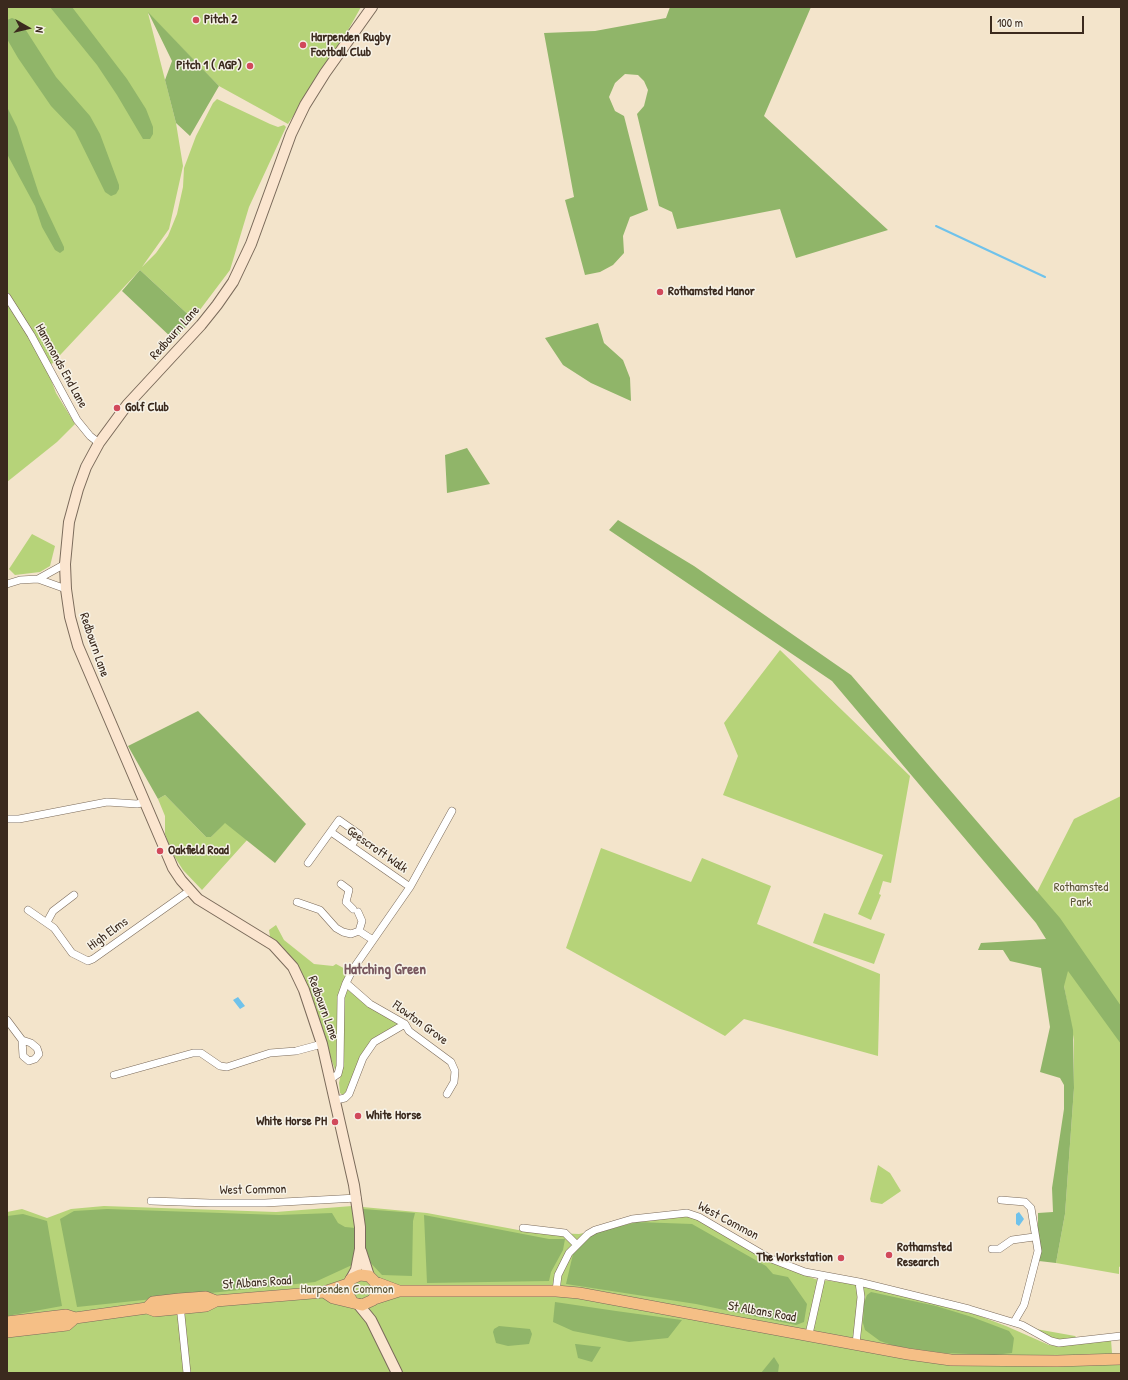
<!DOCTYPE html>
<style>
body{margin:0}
#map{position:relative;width:1128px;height:1380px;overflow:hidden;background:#f3e4cb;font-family:"Patrick Hand",sans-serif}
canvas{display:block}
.frame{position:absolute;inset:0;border:8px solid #3b2a1e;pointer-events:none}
.north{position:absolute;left:8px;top:8px;width:40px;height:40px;-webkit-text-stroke:3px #f7f3e8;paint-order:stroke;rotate:98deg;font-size:11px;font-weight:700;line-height:16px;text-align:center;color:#3b2a1e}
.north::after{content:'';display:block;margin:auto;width:14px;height:18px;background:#3b2a1e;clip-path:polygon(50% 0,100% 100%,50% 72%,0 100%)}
.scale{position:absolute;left:990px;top:16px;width:94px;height:18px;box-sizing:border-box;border:2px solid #3b2a1e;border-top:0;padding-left:5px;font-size:12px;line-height:14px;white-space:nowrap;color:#3b2a1e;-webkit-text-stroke:3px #f7f3e8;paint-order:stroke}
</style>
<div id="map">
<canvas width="1128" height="1380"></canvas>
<div class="frame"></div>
<div class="north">N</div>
<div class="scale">100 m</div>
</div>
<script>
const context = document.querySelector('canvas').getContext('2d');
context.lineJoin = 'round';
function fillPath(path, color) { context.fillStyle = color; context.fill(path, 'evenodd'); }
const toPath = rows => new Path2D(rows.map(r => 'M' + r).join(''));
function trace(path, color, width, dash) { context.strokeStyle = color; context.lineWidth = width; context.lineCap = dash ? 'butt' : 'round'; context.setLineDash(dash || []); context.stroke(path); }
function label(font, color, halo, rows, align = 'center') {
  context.font = font + ' "Patrick Hand",sans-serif'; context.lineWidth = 3; context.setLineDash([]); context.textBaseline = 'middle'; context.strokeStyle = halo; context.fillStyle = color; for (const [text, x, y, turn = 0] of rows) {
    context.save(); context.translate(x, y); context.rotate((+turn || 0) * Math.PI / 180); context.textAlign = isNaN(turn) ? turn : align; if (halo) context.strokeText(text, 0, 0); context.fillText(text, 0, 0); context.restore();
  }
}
fillPath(toPath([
 [7,7,361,7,342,41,288,124,219,86,148,13,176,123,183,166,169,229,142,267,156,253,168,236,177,214,183,187,184,168,196,136,213,103,217,99,270,124,278,127,284,125,286,127,249,207,230,270,193,319,140,270,47,369,56,393,75,424,57,442,7,482],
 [32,534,55,546,50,566,40,572,15,575,9,569],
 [780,650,910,776,891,883,883,881,879,894,881,895,871,920,858,914,883,855,723,795,738,756,724,723],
 [165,795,206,837,211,837,225,822,248,839,202,890,183,870,171,851,165,834,165,816,158,799],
 [1121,796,1121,1266,1119,1267,1119,1274,1056,1263,1065,1214,1074,1088,1074,1040,1064,986,1036,894,1074,819],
 [601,848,691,882,702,858,771,886,757,924,880,974,878,1056,744,1019,725,1036,566,948],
 [824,913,885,934,874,964,813,943],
 [276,925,284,940,314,964,333,966,336,964,349,971,339,995,338,1069,335,1070,303,975,282,946,270,937,269,930],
 [346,989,397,1022,398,1024,372,1039,360,1058,344,1096,340,1093,339,1083,343,1064,343,995],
 [878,1165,890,1173,901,1191,882,1204,871,1202,870,1199],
 [104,1206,276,1212,352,1206,427,1213,529,1232,579,1234,637,1222,687,1216,694,1218,771,1262,815,1279,854,1284,953,1306,1006,1326,1049,1345,1059,1346,1111,1340,1112,1353,1121,1353,1121,1373,7,1373,7,1212,22,1209,47,1218,71,1209],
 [1036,1329,1075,1336,1077,1338,1070,1341,1054,1339]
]), '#b6d379');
fillPath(toPath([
 [50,7,72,7,127,79,146,109,153,127,153,134,150,139,143,139,117,95,97,65],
 [670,7,811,7,764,116,888,230,796,258,780,209,677,229,672,212,659,206,637,114,644,106,648,90,644,81,638,75,625,74,615,83,609,97,615,111,624,116,648,210,630,217,623,236,624,253,613,265,600,272,585,275,565,200,574,197,544,33,595,31,666,18],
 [148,12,219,86,190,136,176,123,165,80,172,61],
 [12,18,20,21,56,77,90,116,100,134,119,185,119,189,116,194,111,196,105,192,75,131,51,106,18,58,7,39,7,20],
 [7,107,17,127,39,194,64,247,64,250,60,253,55,250,42,227,35,206,7,154],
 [140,270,193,319,174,340,122,291],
 [598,323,604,343,623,360,630,378,631,401,591,383,563,365,545,338],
 [467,448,490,484,447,493,445,455],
 [618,520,694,566,851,675,1060,918,1121,1006,1121,1044,1068,971,1064,986,1073,1030,1074,1088,1065,1214,1056,1263,1039,1261,1036,1226,1038,1225,1038,1213,1053,1212,1052,1188,1064,1109,1064,1085,1060,1078,1040,1072,1050,1027,1041,968,1010,961,1003,950,978,950,981,943,1046,939,1036,923,832,681,609,530],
 [198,711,306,824,275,863,225,823,211,837,206,837,165,795,158,799,128,746],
 [107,1209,279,1215,332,1213,338,1223,345,1227,356,1228,356,1256,352,1265,315,1282,77,1307,60,1219,74,1211],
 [363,1209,415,1213,413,1221,412,1276,382,1275,366,1258],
 [23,1214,47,1221,62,1306,7,1316,7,1216],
 [424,1215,549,1239,565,1239,563,1250,551,1272,549,1281,427,1283],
 [637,1222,692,1224,766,1266,773,1274,788,1277,807,1304,804,1322,796,1325,696,1304,566,1284,573,1254,592,1234],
 [871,1292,936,1306,972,1317,1009,1331,1014,1338,1012,1353,994,1355,945,1353,895,1346,880,1341,865,1330,863,1323,864,1303,867,1295],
 [555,1302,616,1311,682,1320,668,1338,629,1342,573,1331,553,1322],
 [499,1326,530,1329,532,1334,529,1344,508,1346,496,1343,493,1332,494,1329],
 [575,1344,576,1344,601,1347,592,1362,578,1358],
 [774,1357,779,1365,778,1373,761,1373]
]), '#90b569');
fillPath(toPath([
 [238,997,245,1006,240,1009,233,1000],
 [1019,1212,1024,1219,1019,1226,1016,1224,1016,1214]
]), '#6fc2eb');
trace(toPath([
 [936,226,1045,277]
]), '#6fc2eb', 2);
const street = toPath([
 [7,297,31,335,77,420,90,436,99,443],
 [38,579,66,589],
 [7,584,20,580,38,579,65,564],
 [7,819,19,819,107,802,137,804,145,802],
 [331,832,410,887],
 [308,863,339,820,359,834,351,846],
 [341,884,349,890,346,902,353,909],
 [297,902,320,910,336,928,343,932,351,934,359,931],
 [28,910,54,928,72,953,88,961,93,959,189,891],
 [358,912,362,921,359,931,373,940],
 [47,922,53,911,74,895],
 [346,983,370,1004,405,1024,409,1031,451,1062,455,1071,454,1082,447,1094],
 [7,1020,22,1040,31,1043,37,1048,39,1054,35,1059,29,1061,23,1056,22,1040],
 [114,1075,193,1053,201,1053,220,1066,227,1067,270,1053,296,1051,322,1044],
 [331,1079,338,1074,340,1066,341,997,346,983,353,969,410,887,452,811],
 [336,1100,345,1098,349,1094,363,1058,374,1042,405,1024],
 [1001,1200,1025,1202,1031,1208,1038,1251,1024,1305,1014,1322],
 [151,1201,210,1203,265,1203,357,1198],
 [523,1228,565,1233,577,1245],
 [992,1249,999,1249,1012,1240,1034,1237],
 [556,1291,558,1275,569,1253,588,1234,595,1230,632,1219,687,1213,699,1217,769,1258,805,1272,859,1282,969,1309,1022,1325,1051,1341,1059,1343,1121,1336],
 [180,1305,187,1373],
 [809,1334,822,1276],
 [856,1344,861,1297,859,1282]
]);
const secondary = toPath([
 [361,1251,369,1276],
 [351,1279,356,1270,360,1249,360,1227,354,1185,322,1044,304,990,293,967,273,945,198,899,181,880,173,868,78,646,70,617,66,589,65,564,69,522,78,489,86,467,99,443,127,405,201,325,217,305,233,282,251,244,291,134,305,105,325,73,372,7],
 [358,1304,371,1320,397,1373]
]);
const primary = toPath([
 [324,1292,333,1298,362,1305,373,1300,377,1292],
 [374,1299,399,1291,556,1291,579,1293,908,1354,951,1360,1057,1361,1121,1359],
 [352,1301,347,1293,348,1284,351,1279,360,1275,369,1276,375,1282,399,1291],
 [147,1308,153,1302,179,1299,206,1297,216,1301],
 [7,1322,66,1315,75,1318,147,1308,155,1311,206,1306,216,1301,324,1292,348,1284],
 [7,1332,67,1325,75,1318]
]);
trace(street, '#7b6b5b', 8);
trace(secondary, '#7b6b5b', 12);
trace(primary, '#7b6b5b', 12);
trace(street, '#fff', 7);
trace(secondary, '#fbe5cf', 10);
trace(primary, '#f5bf86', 11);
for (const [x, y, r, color] of [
 [196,20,4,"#d1495b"],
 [303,45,4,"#d1495b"],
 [250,66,4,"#d1495b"],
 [660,292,4,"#d1495b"],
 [117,408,4,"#d1495b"],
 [160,851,4,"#d1495b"],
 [358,1116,4,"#d1495b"],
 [335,1122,4,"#d1495b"],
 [889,1255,4,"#d1495b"],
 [841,1258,4,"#d1495b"]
]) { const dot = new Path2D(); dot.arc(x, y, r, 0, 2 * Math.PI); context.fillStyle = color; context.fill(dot); trace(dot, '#f7f3e8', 1.5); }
label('bold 13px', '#3b2a1e', '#f7f3e8', [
 ["Pitch 2",204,20],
 ["Harpenden Rugby",311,38],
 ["Football Club",311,53],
 ["Pitch 1 ( AGP)",242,66,"right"],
 ["Rothamsted Manor",668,292],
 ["Golf Club",125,408],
 ["Oakfield Road",168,851],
 ["White Horse",366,1116],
 ["White Horse PH",327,1122,"right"],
 ["Rothamsted",897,1248],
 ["Research",897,1263],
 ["The Workstation",833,1258,"right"]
], 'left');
label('13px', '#3b2a1e', '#f7f3e8', [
 ["Redbourn Lane",175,333,-48],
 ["Hammonds End Lane",61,366,61],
 ["Redbourn Lane",94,645,71],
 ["Geescroft Walk",377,850,35],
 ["High Elms",108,934,-36],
 ["Redbourn Lane",323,1008,70],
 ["Flowton Grove",420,1023,36],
 ["West Common",253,1190,-1],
 ["West Common",728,1221,28],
 ["St Albans Road",257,1283,-4],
 ["St Albans Road",762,1312,10]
]);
label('13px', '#5a5435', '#f7f3e8', [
 ["Rothamsted",1081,888],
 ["Park",1081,903],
 ["Harpenden Common",347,1290]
]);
label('bold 15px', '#78575e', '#f7f3e8', [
 ["Hatching Green",385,970]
]);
</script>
